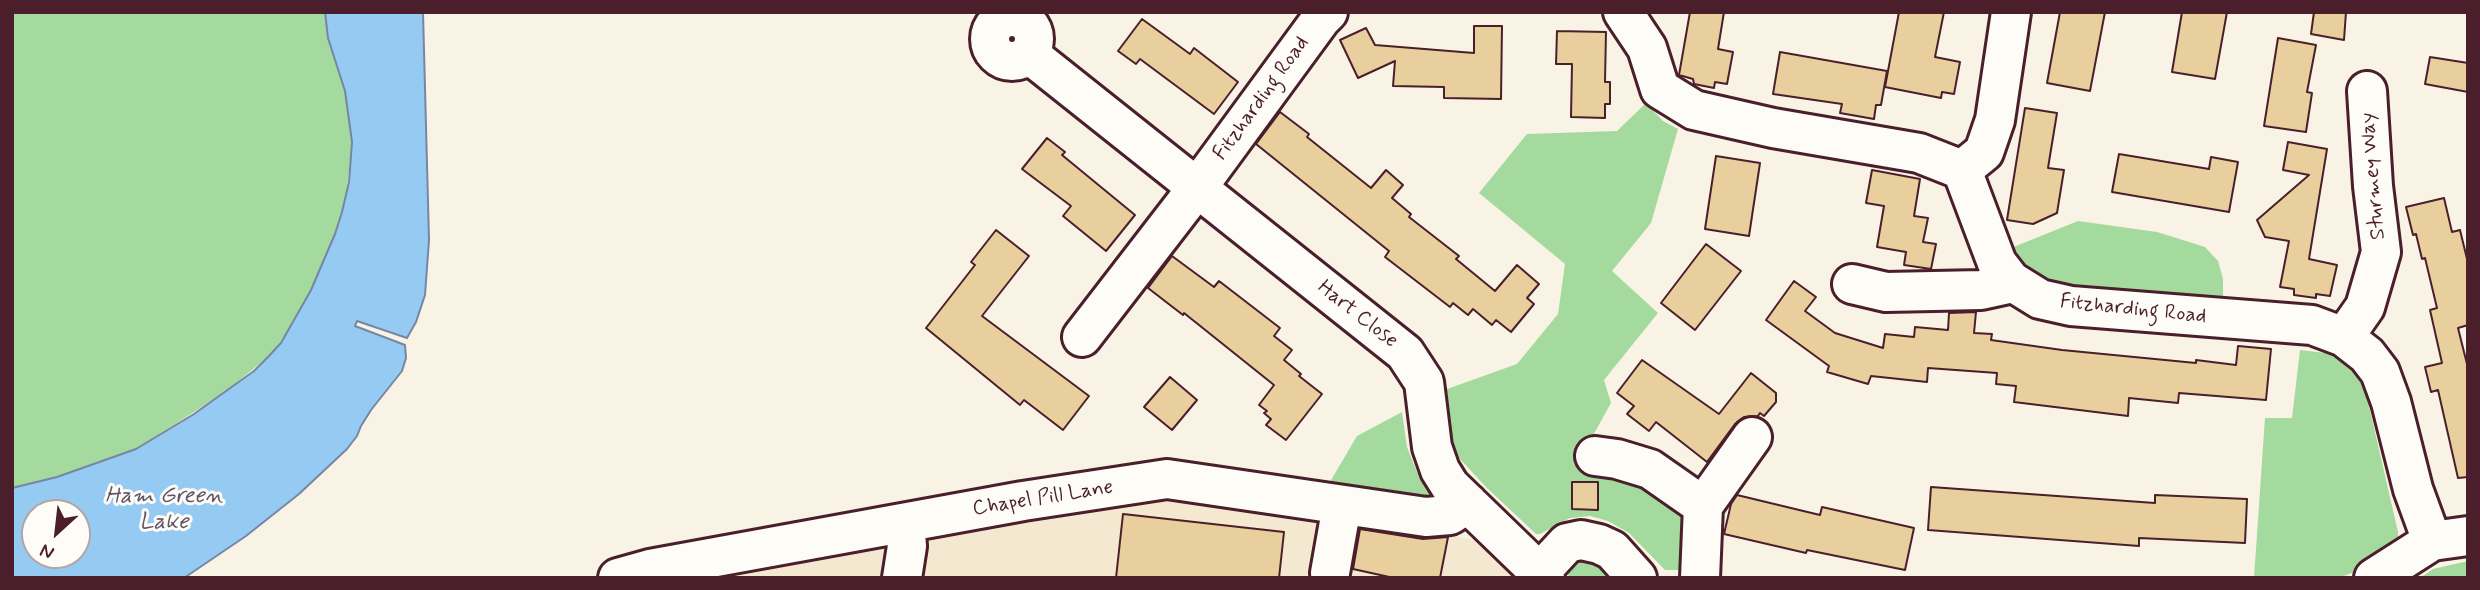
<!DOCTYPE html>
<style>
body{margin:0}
#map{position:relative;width:2480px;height:590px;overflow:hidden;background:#f9f3e5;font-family:Mynerve,sans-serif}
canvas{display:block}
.frame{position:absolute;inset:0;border:14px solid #4a1f2b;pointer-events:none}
.north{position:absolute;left:21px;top:499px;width:70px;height:70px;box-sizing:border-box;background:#fdfcf7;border:2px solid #b5a4a5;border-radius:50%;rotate:207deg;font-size:19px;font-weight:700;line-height:28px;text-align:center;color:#4a1f2b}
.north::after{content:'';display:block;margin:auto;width:24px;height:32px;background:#4a1f2b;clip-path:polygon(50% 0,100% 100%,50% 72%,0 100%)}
</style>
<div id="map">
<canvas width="2480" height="590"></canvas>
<div class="frame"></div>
<div class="north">N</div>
</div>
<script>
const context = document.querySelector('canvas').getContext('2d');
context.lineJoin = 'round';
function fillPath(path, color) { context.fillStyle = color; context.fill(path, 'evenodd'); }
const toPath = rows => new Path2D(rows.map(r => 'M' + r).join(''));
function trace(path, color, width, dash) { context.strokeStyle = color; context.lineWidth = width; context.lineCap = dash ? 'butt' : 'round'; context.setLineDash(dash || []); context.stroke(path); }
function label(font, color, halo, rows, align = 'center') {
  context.font = font + ' Mynerve,sans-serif'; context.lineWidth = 6; context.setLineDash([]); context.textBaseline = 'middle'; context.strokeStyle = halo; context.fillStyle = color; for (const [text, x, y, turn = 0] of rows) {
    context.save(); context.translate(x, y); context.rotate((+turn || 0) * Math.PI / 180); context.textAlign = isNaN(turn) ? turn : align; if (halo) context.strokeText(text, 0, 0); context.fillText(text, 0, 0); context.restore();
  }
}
fillPath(toPath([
 [1177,490,1481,541,1524,578,678,578]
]), '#f4e8d0');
fillPath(toPath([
 [12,12,325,12,328,38,345,91,352,142,346,198,336,234,311,290,281,343,268,357,225,392,136,449,57,477,12,488],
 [1646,103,1663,121,1678,129,1651,223,1612,271,1658,313,1604,380,1611,403,1591,439,1643,484,1684,512,1697,570,1665,570,1629,533,1608,521,1590,516,1570,518,1540,534,1536,534,1486,487,1460,459,1451,446,1436,393,1517,364,1558,314,1565,264,1479,193,1527,134,1617,131],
 [2078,221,2157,232,2205,247,2218,261,2223,279,2223,297,2219,302,2056,288,2020,266,2011,248],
 [2300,350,2334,354,2352,367,2363,380,2398,532,2398,541,2388,550,2354,572,2339,578,2254,578,2265,418,2292,418],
 [1402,412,1407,447,1417,472,1431,493,1431,498,1327,487,1357,436],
 [1582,553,1623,578,1570,578,1567,573,1568,566],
 [2468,561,2468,578,2420,578,2433,569]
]), '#a4da9e');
const water = toPath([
 [325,12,423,12,429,240,425,295,416,322,407,338,357,321,355,326,405,345,406,358,402,371,371,410,361,426,357,436,347,449,299,494,246,536,184,578,12,578,12,488,57,477,136,449,194,414,254,371,268,357,281,343,311,290,335,234,342,212,349,182,352,142,345,91,328,38,325,12],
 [35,513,77,513,77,555,35,555,35,513]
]);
fillPath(water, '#95caf3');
trace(water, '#7786a3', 2);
const building = toPath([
 [1690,12,1724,12,1718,49,1733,52,1727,84,1715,82,1714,88,1694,84,1693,79,1679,75,1690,12],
 [1899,12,1944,12,1935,57,1960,62,1954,94,1942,92,1941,98,1885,87,1899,12],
 [2060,12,2105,12,2090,91,2047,83,2060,12],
 [2182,12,2227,12,2215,79,2172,72,2182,12],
 [2314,12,2346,12,2344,40,2311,34,2314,12],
 [1142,19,1190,54,1194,48,1238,82,1214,114,1140,59,1136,64,1118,51,1142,19],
 [1474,26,1502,26,1501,99,1444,98,1444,87,1393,86,1395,61,1358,78,1340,40,1366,28,1375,45,1474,53,1474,26],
 [1557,31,1606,32,1605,82,1610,82,1610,104,1605,104,1605,118,1571,117,1572,64,1556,64,1557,31],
 [2278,38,2316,45,2307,92,2312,93,2306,132,2264,126,2278,38],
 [1780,52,1887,71,1881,105,1876,105,1874,119,1840,113,1842,104,1773,94,1780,52],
 [2430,57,2468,63,2468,92,2425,84,2430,57],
 [2025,108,2057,113,2048,168,2064,170,2057,213,2033,224,2007,220,2025,108],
 [1280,112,1309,134,1307,137,1371,188,1386,170,1403,185,1392,198,1411,214,1409,217,1459,256,1456,259,1495,291,1517,265,1539,284,1527,298,1534,304,1511,332,1496,320,1492,325,1473,309,1468,315,1453,303,1450,307,1385,257,1389,251,1256,144,1280,112],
 [1047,138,1065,152,1062,155,1135,215,1106,251,1063,216,1071,206,1022,169,1047,138],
 [2288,142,2327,149,2309,259,2337,265,2330,296,2316,294,2316,298,2294,295,2294,289,2280,287,2289,241,2265,237,2257,220,2309,175,2283,170,2288,142],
 [2119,154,2209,169,2211,157,2238,162,2229,212,2112,192,2119,154],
 [1716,156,1760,163,1749,236,1705,229,1716,156],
 [1872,170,1920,179,1914,216,1928,218,1923,242,1936,244,1931,269,1904,265,1906,252,1877,247,1884,206,1866,203,1872,170],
 [2444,198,2452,232,2460,230,2468,263,2468,325,2458,328,2468,368,2468,477,2458,478,2438,390,2431,392,2425,367,2442,363,2430,310,2437,308,2425,258,2422,259,2416,234,2413,235,2406,207,2444,198],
 [996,230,1029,256,982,316,1089,396,1063,430,1024,400,1020,405,926,328,975,265,971,262,996,230],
 [1706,244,1741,271,1695,330,1661,303,1706,244],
 [1172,256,1214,287,1219,281,1280,328,1274,336,1292,350,1284,360,1301,374,1299,376,1322,394,1286,440,1266,425,1271,419,1264,413,1267,411,1259,405,1274,385,1184,313,1183,315,1148,288,1172,256],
 [1794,281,1816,297,1805,311,1835,333,1883,348,1885,334,1914,337,1915,327,1948,330,1949,313,1976,312,1974,333,1992,334,1991,340,2062,350,2196,363,2196,360,2236,365,2238,346,2271,349,2266,400,2179,393,2178,403,2129,398,2128,416,2014,402,2016,386,1996,384,1997,373,1928,368,1927,382,1871,376,1868,384,1827,372,1829,366,1766,320,1794,281],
 [1642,360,1719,414,1751,373,1776,393,1776,402,1764,416,1760,413,1758,416,1744,417,1735,424,1707,462,1656,422,1649,431,1627,414,1634,406,1617,393,1642,360],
 [1170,377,1197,400,1172,430,1144,407,1170,377],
 [1572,482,1598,482,1598,510,1572,509,1572,482],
 [1931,487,2155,503,2155,495,2247,499,2245,543,2139,538,2139,546,1928,530,1931,487],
 [1737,495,1820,515,1822,507,1914,528,1905,570,1807,550,1806,553,1724,534,1731,504,1737,495],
 [1123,514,1284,532,1279,578,1116,578,1123,514],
 [1360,529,1423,539,1448,537,1440,578,1394,578,1353,569,1360,529]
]);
fillPath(building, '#e9cf9e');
trace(building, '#4a1f2b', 2);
const minor = toPath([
 [1623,12,1647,48,1660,89,1694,110,1773,128,1919,153,1962,170,1997,263,2011,281,2040,299,2071,306,2312,325,2344,337,2367,355,2380,372,2391,402,2413,489,2432,541],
 '990 39a22 22 0 1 1 44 0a22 22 0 1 1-44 0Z',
 [1029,54,1405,353,1424,382,1432,447,1440,470,1450,486,1545,578],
 [1962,170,1984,152,1995,120,2011,12],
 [1852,284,1886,292,1981,290,2013,283],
 [1082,337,1197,188,1321,19,1328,12],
 [2344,337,2365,307,2381,252,2373,186,2367,91],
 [1595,456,1617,459,1650,469,1703,506],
 [1540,572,1567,543,1581,540,1599,544,1612,550,1637,578],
 [1330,573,1342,505],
 [618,578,650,569,1023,501,1167,479,1426,517,1450,515,1468,503],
 [902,578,907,546,905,523],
 [1700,578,1703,506,1752,437],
 [2374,578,2432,541,2468,536]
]);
trace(minor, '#4a1f2b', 44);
trace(minor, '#fdfcf7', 38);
label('21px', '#4a1f2b', '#fdfcf7', [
 ["Fitzharding Road",1262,99,-54],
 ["Sturmey Way",2374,176,-95],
 ["Fitzharding Road",2133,310,6],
 ["Hart Close",1357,315,38],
 ["Chapel Pill Lane",1043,499,-9]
]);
label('italic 23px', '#605267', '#fdfcf7', [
 ["Ham Green",164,497],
 ["Lake",164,523]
]);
</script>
